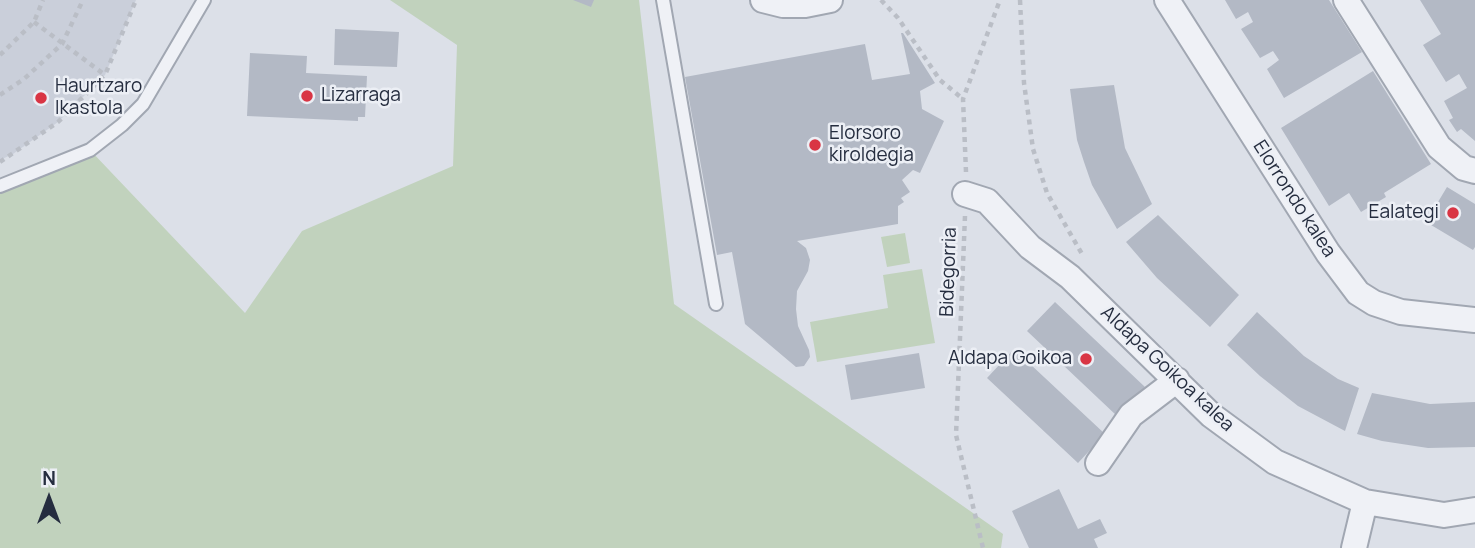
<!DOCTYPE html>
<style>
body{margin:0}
#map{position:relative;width:1475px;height:548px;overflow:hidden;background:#dce0e8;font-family:Manrope,sans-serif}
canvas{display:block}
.north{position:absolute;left:14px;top:464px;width:70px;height:70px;-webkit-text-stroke:5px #eceff5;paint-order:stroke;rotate:0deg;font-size:19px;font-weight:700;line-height:28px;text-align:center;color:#252d3f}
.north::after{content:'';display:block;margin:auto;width:24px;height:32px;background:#252d3f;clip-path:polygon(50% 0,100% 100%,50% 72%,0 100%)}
</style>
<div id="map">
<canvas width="1475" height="548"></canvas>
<div class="north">N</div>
</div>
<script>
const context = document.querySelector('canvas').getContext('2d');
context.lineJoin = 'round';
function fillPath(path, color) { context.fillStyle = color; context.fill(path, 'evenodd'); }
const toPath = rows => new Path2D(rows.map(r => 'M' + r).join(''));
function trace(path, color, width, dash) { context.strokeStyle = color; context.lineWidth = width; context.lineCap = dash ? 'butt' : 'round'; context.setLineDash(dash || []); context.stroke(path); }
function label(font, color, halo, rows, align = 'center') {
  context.font = font + ' Manrope,sans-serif'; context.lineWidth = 5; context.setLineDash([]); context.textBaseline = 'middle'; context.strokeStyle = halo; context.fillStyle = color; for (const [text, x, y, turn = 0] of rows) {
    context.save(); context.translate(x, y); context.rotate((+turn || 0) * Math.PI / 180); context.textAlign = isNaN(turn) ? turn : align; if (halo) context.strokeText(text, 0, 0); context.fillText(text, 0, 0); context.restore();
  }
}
fillPath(toPath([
 [0,0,136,0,105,75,58,122,13,154,0,160]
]), '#cacfda');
fillPath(toPath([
 [390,0,639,0,674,304,1003,534,1001,548,0,548,0,186,90,150,245,313,302,231,453,166,457,45],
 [905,233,910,263,887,267,881,237],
 [922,269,935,343,817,362,810,322,888,308,883,275]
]), '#c1d2bd');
fillPath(toPath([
 [573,0,594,0,591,7],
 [1225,0,1329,0,1362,52,1284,98,1267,69,1279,60,1273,51,1260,58,1241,29,1253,22,1248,12,1236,19],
 [1420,0,1475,0,1475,141,1461,129,1457,132,1449,120,1453,118,1444,101,1467,88,1459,74,1446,82,1423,45,1441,34],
 [335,29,399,32,397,67,334,65],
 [901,33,903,33,935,83,920,91,922,109,944,121,920,173,913,170,902,180,910,192,901,198,904,202,898,206,898,224,797,241,806,248,810,260,808,271,797,291,796,309,798,326,809,350,810,357,804,366,796,367,745,324,732,252,717,255,685,77,865,44,872,80,910,74],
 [250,53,307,56,306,73,367,76,365,117,358,117,358,121,247,116],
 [1373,71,1431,164,1384,193,1386,197,1361,212,1349,193,1329,206,1281,128],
 [1114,85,1125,148,1152,204,1117,229,1092,185,1084,162,1077,140,1070,89],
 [1447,187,1475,204,1475,247,1473,250,1426,222],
 [1158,215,1239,295,1210,327,1157,278,1126,242],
 [1055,302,1145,387,1117,416,1027,331],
 [1257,312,1304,356,1338,379,1359,388,1345,431,1298,406,1260,376,1227,345],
 [1014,349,1105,434,1078,463,987,378],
 [919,353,925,388,851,400,845,365],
 [1372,393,1430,404,1475,402,1475,447,1428,448,1382,441,1357,434],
 [1059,489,1078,529,1100,519,1107,533,1094,539,1098,548,1029,548,1012,511]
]), '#b3b9c5');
const service = toPath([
 [663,0,716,304],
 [0,186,90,150,122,125,143,104,204,0]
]);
const minor = toPath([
 [763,0,783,5,805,5,830,0],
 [1167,0,1328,253,1358,293,1374,303,1401,312,1475,320],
 [1346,0,1439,147,1464,168,1475,171],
 [965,194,987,201,1030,247,1070,277,1211,415,1275,462,1365,502,1444,515,1475,510],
 [1098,463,1131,415,1177,380],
 [1354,548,1365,502]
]);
trace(service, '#a1a7b2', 16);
trace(minor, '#a1a7b2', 28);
trace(toPath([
 [881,0,898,18,940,80,963,99],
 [1020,0,1024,83,1033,149,1047,193,1082,254],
 [34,22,105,75],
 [0,55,34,22,43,0],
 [0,95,24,79,62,44,83,0],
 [0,162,58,122,105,75,136,0],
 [966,172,963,99,1000,0],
 [965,216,956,435,983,548]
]), '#babec6', 4.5, [5, 5]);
trace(service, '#eff1f6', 12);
trace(minor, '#eff1f6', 24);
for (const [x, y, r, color] of [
 [307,96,7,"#d93544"],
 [41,98,7,"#d93544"],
 [815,145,7,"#d93544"],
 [1453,213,7,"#d93544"],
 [1086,359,7,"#d93544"]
]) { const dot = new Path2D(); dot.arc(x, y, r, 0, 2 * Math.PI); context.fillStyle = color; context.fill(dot); trace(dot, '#eceff5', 2.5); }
label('19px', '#252d3f', '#eceff5', [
 ["Haurtzaro",55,87],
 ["Ikastola",55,109],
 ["Lizarraga",321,96],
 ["Elorsoro",829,134],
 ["kiroldegia",829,156],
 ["Ealategi",1439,213,"right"],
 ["Aldapa Goikoa",1072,359,"right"]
], 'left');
label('19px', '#252d3f', '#eceff5', [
 ["Elorrondo kalea",1294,199,57],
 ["Bidegorria",949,272,-88],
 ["Aldapa Goikoa kalea",1167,369,43]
]);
</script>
